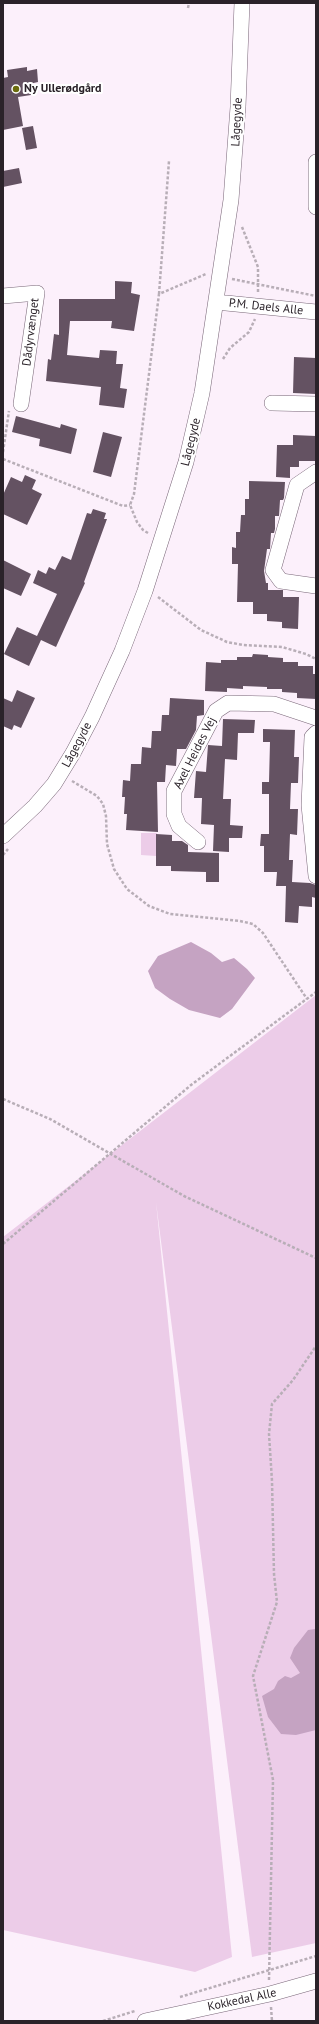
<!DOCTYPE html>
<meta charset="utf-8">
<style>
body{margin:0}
#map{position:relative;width:319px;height:2024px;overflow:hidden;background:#fcf0fb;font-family:"PT Sans",sans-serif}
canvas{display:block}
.frame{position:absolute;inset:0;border:4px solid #2a2229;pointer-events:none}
</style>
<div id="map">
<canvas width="319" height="2024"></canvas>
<div class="frame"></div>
</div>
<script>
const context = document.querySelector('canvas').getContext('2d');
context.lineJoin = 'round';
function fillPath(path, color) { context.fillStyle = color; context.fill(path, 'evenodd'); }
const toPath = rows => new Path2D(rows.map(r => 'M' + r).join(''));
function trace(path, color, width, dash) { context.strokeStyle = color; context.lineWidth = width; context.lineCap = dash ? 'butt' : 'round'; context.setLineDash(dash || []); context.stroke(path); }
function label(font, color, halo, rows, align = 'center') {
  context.font = font + ' "PT Sans",sans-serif'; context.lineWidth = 4; context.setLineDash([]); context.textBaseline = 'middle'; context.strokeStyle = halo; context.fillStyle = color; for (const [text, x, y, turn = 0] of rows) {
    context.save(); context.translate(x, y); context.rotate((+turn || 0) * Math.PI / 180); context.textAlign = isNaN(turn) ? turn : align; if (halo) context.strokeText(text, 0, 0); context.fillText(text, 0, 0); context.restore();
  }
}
fillPath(toPath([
 [141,833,157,833,156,856,141,855],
 [316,995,316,1943,252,1957,156,1202,232,1957,195,1972,3,1930,3,1237]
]), '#eccce8');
fillPath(toPath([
 [191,942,211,953,222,962,234,958,247,969,255,978,232,1009,220,1018,189,1010,170,999,155,988,148,971,158,956],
 [315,1629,316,1730,296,1735,281,1734,268,1717,262,1696,274,1689,278,1681,285,1676,291,1678,300,1673,290,1658,294,1648,308,1630]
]), '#c5a3c2');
fillPath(toPath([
 [27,67,27,71,37,69,38,82,29,84,31,95,18,97,23,126,3,130,3,78,8,77,7,70],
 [33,126,37,148,26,150,22,128],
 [19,168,22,183,3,187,3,171],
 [115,281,132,282,131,293,140,295,134,331,111,328,112,321,70,321,67,355,99,358,100,350,117,351,116,364,123,364,120,388,127,389,124,408,99,405,101,387,46,381,48,359,51,360,54,334,59,335,59,299,115,299],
 [294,357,316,358,316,394,293,393],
 [16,416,60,428,61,424,77,429,71,454,39,446,40,439,12,432],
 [103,432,122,437,111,477,93,472],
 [293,435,316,436,315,461,299,461,299,467,290,467,290,478,276,477,277,445,293,445],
 [25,475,36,480,32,489,42,494,27,525,3,514,3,495,11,477,22,482],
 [249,481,285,482,284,498,283,500,280,500,279,516,275,516,275,529,274,533,271,533,270,549,267,549,264,571,266,583,268,583,268,590,283,590,283,597,299,597,298,629,282,628,282,622,267,621,267,614,253,614,253,602,237,602,238,564,232,564,232,547,236,548,236,532,240,532,241,515,245,515,245,499,249,499],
 [93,509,106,513,104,519,107,519,84,582,85,583,56,647,41,640,29,666,4,654,17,627,37,636,57,594,33,583,38,570,46,574,49,567,55,570,62,556,71,560,87,513,91,514],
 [3,560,31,574,21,596,3,588],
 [253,654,268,655,268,657,283,658,283,662,298,662,298,666,313,666,313,674,316,674,316,699,297,698,297,693,282,692,282,689,267,689,267,687,243,686,243,689,227,688,227,692,205,691,206,662,221,663,221,660,237,660,237,657,252,657],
 [17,690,35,698,21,728,14,725,12,730,3,726,3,698,12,702],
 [170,698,204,700,204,715,197,716,196,730,186,749,177,749,176,766,166,765,165,782,157,782,158,832,126,830,127,814,124,814,125,797,122,797,123,780,130,781,131,764,141,764,142,747,151,748,152,731,161,731,162,715,169,715],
 [223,719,255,720,254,733,238,733,237,760,225,759,223,799,231,799,230,825,243,826,242,838,229,838,229,852,213,851,214,825,201,824,202,798,194,798,196,771,206,772,208,745,222,746],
 [263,729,295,730,294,757,299,757,298,783,291,783,290,809,298,809,297,835,290,834,289,860,293,860,292,882,310,883,316,885,316,898,312,897,312,907,299,906,298,923,285,922,286,886,276,886,277,872,264,872,264,846,260,846,261,834,269,834,269,794,262,794,262,782,269,782,270,742,263,742],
 [156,834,172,835,172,841,182,841,188,845,188,852,219,853,219,882,206,882,206,872,171,871,171,866,156,866]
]), '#645262');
const minor = toPath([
 [316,162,316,207],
 [3,296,37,293,21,404],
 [216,302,316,312],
 [272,403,316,404],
 [316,472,297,485,273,570,281,581,316,586],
 [3,836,35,806,54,784,73,753,92,717,122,651,145,591,186,462,202,393,231,200,238,107,242,3],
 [198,842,179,826,174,814,174,791,216,711,228,703,274,704,316,718],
 [316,876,309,805,312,737,316,733],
 [145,2021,270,1994,316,1981]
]);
trace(minor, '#796778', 16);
trace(toPath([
 [188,8,189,3],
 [242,227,258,267,258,292],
 [232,279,316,296],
 [159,294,169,161],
 [223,359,230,348,249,332,255,319],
 [3,452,9,411],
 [3,459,123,506,130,505],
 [148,533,143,530,137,522,130,505,134,494,159,294,206,274],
 [158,597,201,630,227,642,243,645,282,647,306,654,316,659],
 [72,781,97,796,103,804,106,816,107,844,114,869,127,889,149,906,170,914,240,921,253,924,263,933,307,999],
 [3,855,8,849],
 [3,1099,50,1119,184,1196,316,1258],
 [3,1244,191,1085,316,992],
 [269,1980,273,1780,253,1676,277,1602,274,1574,272,1481,269,1434,272,1404,293,1380,316,1346],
 [180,1997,316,1956],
 [271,2007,272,2021],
 [103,2021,135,2011]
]), '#b8aeb7', 2.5, [3, 2]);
trace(minor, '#fff', 15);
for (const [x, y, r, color] of [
 [16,89,4,"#6b6c0d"]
]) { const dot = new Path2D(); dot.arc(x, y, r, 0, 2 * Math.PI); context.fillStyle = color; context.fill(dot); trace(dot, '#fff', 1.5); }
label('bold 12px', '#2a2229', '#fff', [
 ["Ny Ullerødgård",24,89]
], 'left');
label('12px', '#2a2229', '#fff', [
 ["Lågegyde",237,122,-87],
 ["P.M. Daels Alle",266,307,6],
 ["Dådyrvænget",31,332,-83],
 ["Lågegyde",191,442,-76],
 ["Lågegyde",77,745,-62],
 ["Axel Heides Vej",195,753,-63],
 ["Kokkedal Alle",242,2000,-12]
]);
</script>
